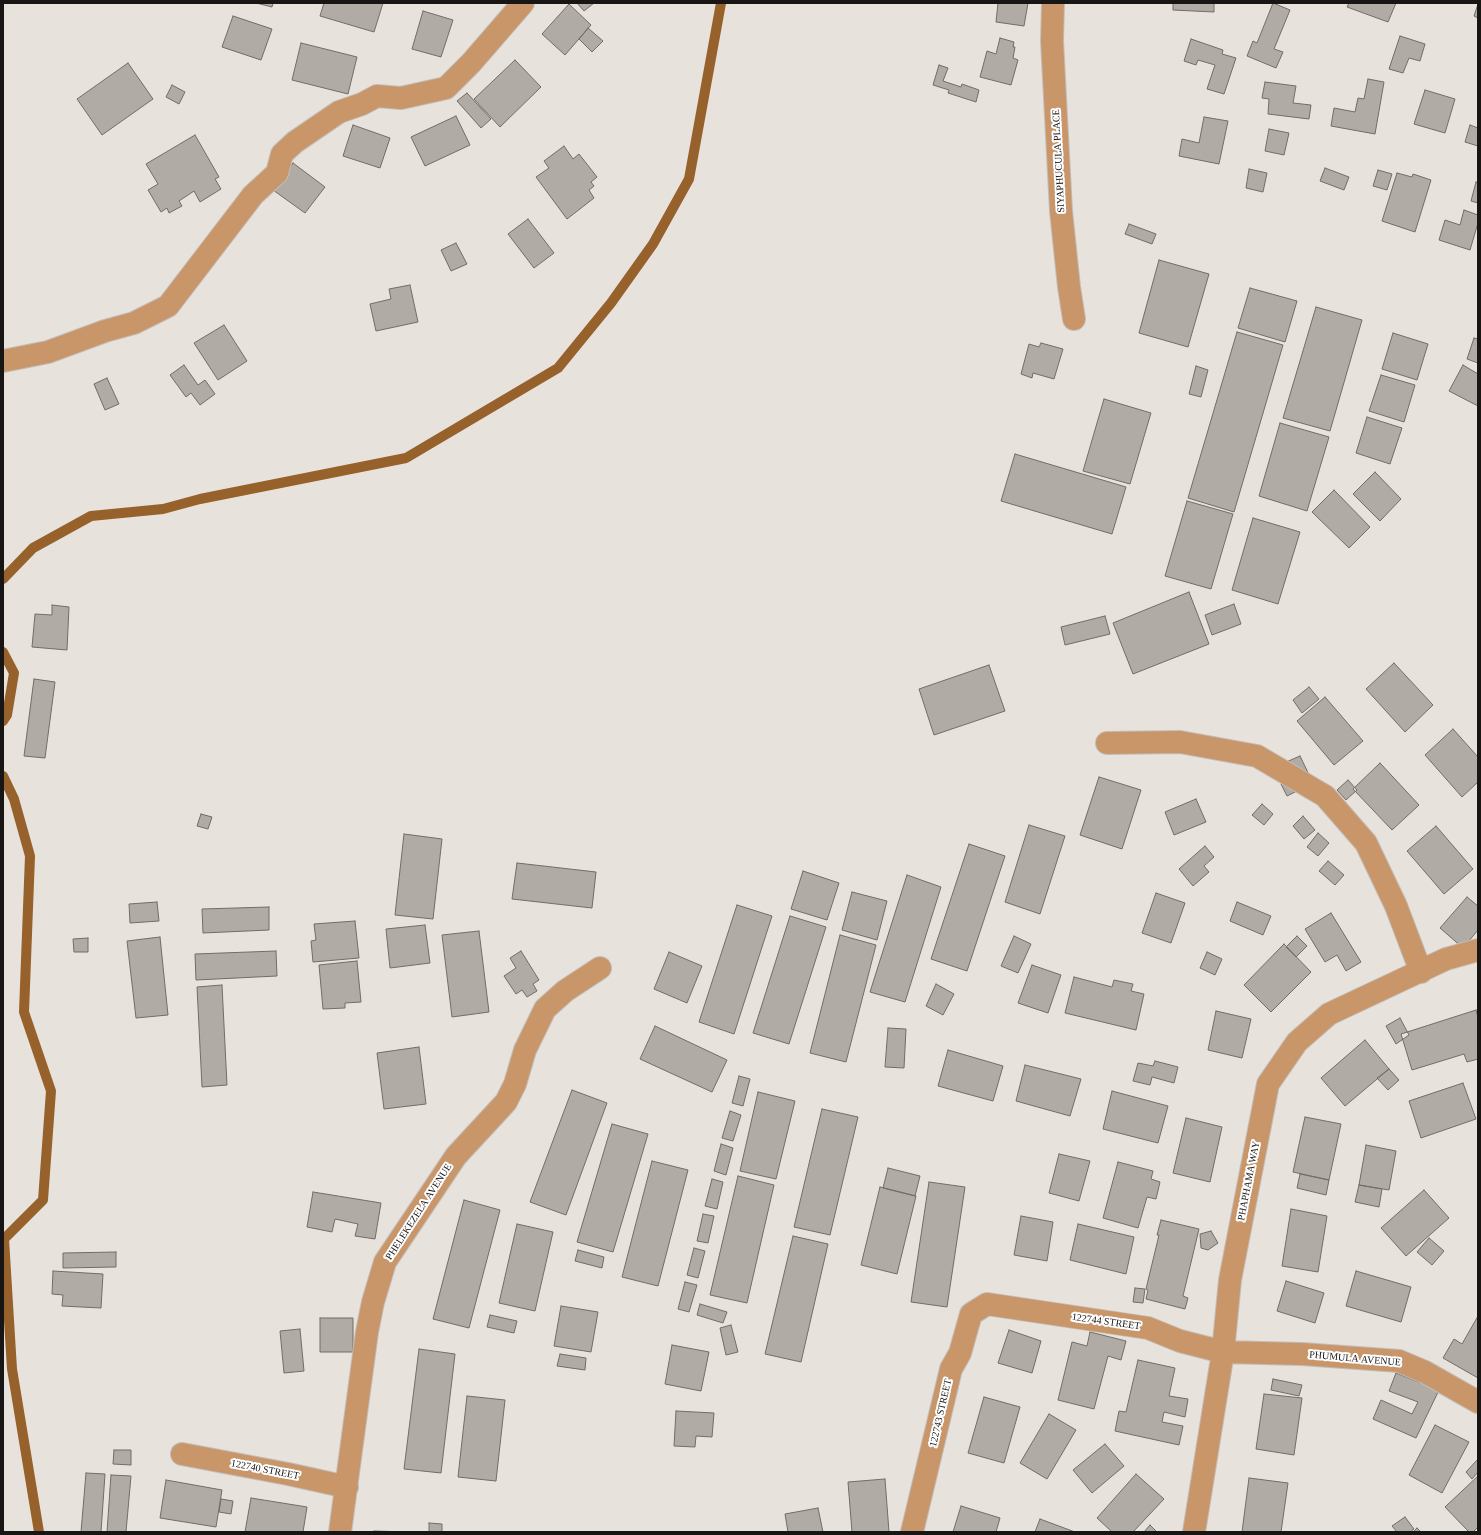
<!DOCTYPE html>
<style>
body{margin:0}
#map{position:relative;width:1481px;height:1535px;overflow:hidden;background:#e8e2dd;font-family:Georgia,serif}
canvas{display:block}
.frame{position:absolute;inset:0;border:4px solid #181614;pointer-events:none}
</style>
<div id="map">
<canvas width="1481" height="1535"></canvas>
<div class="frame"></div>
</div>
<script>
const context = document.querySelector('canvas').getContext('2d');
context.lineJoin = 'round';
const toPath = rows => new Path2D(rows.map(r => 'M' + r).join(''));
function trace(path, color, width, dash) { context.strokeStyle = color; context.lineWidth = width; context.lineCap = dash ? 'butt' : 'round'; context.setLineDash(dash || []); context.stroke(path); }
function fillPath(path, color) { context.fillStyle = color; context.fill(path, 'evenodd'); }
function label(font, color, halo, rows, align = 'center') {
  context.font = font + ' Georgia,serif'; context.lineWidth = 4; context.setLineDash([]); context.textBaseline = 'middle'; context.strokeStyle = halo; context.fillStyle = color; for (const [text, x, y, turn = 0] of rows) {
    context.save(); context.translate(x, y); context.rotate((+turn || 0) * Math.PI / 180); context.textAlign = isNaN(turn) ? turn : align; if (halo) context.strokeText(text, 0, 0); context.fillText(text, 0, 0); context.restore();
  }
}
trace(toPath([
 [3,579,33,548,91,516,163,509,200,499,406,458,558,368,611,303,653,244,689,179,721,3],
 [3,652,14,673,7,715,3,721],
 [3,776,14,799,30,856,24,1012,51,1091,43,1200,4,1239,12,1369,39,1532]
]), '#96612a', 10);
const building = toPath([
 [256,3,273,3,272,7,256,3],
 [324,3,383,3,374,32,320,16,324,3],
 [577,3,594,3,584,11,577,3],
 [998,3,1028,3,1024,26,996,22,998,3],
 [1173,3,1214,3,1214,12,1173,10,1173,3],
 [1273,3,1290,10,1274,49,1283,52,1276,68,1247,56,1253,41,1257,43,1273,3],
 [1349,3,1396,3,1388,22,1347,7,1349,3],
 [569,4,591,25,565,55,542,34,569,4],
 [1478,4,1478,18,1474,16,1478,4],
 [423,11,453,20,441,57,412,49,423,11],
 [233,16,272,29,261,60,222,47,233,16],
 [588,28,603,41,592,52,579,39,588,28],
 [1400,36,1425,44,1420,61,1409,58,1403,73,1389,69,1400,36],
 [1000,38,1014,42,1013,47,1015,47,1013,58,1018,60,1011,85,980,77,987,51,996,54,1000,38],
 [1191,39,1223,50,1222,54,1236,58,1224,94,1207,89,1215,65,1198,60,1196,65,1184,61,1191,39],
 [301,43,357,57,348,94,292,80,301,43],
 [515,60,541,87,500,127,474,99,515,60],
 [128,63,153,99,102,135,77,99,128,63],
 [939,65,948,68,943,81,961,87,962,84,979,90,976,102,948,93,949,90,933,85,939,65],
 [1368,79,1384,82,1375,134,1331,126,1334,108,1355,112,1358,98,1364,99,1368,79],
 [1265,82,1296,86,1293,103,1311,105,1309,119,1268,114,1269,99,1262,98,1265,82],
 [172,85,185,92,179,104,166,97,172,85],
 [1425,90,1455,99,1445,133,1414,124,1425,90],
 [467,93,491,119,481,128,457,101,467,93],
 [456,116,470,145,425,166,411,137,456,116],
 [1204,117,1228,121,1219,164,1179,156,1182,139,1199,143,1204,117],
 [353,125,390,138,380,168,343,156,353,125],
 [1470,125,1478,128,1478,146,1465,142,1470,125],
 [1269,129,1289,133,1284,155,1265,151,1269,129],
 [195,135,219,177,215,179,221,189,200,202,194,191,179,201,182,206,169,213,167,208,161,212,148,190,158,184,146,164,195,135],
 [564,146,573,159,579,154,597,177,591,182,594,186,589,190,594,198,567,219,536,177,549,168,544,161,564,146],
 [293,163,325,187,305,213,273,190,293,163],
 [1325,168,1349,177,1344,190,1320,181,1325,168],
 [1249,169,1267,173,1263,192,1246,188,1249,169],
 [1378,170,1392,174,1387,190,1373,186,1378,170],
 [1397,173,1412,177,1413,174,1431,180,1415,232,1382,221,1397,173],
 [1476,182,1478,183,1478,203,1471,201,1476,182],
 [1464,210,1478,215,1478,223,1470,250,1439,240,1445,220,1460,225,1464,210],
 [528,219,554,253,534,268,508,234,528,219],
 [1129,224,1156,234,1152,244,1125,234,1129,224],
 [456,243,467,264,451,271,441,250,456,243],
 [1159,260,1209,274,1188,347,1139,333,1159,260],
 [410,285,418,322,376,331,370,304,391,299,389,289,410,285],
 [1250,288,1297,301,1285,342,1238,328,1250,288],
 [1316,307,1362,320,1330,431,1283,418,1316,307],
 [224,325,247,361,218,380,194,343,224,325],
 [1237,332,1283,345,1234,512,1188,498,1237,332],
 [1393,333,1428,344,1417,380,1382,369,1393,333],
 [1474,338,1478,339,1478,363,1467,359,1474,338],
 [1041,343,1063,349,1054,379,1033,373,1032,378,1021,374,1029,344,1039,347,1041,343],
 [184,365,198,385,205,380,215,394,200,405,191,393,186,397,170,375,184,365],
 [1463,365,1478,374,1478,406,1449,391,1463,365],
 [1196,366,1208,370,1201,397,1189,394,1196,366],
 [1381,375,1415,385,1404,422,1369,411,1381,375],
 [107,378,119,404,105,410,94,384,107,378],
 [1104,399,1151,413,1130,484,1083,471,1104,399],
 [1367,417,1402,428,1390,464,1356,453,1367,417],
 [1280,423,1329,437,1307,511,1259,496,1280,423],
 [1015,454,1126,487,1112,534,1001,501,1015,454],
 [1375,472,1401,499,1380,521,1353,494,1375,472],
 [1334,490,1370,527,1349,548,1312,512,1334,490],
 [1187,501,1233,514,1211,589,1165,576,1187,501],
 [1253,518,1300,532,1278,604,1232,590,1253,518],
 [1189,592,1209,644,1133,674,1113,623,1189,592],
 [1234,604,1241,624,1212,635,1205,615,1234,604],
 [52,605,69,607,67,650,32,647,35,614,52,615,52,605],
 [1105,616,1110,634,1065,645,1061,627,1105,616],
 [1394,663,1433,705,1405,732,1366,689,1394,663],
 [989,665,1005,711,934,735,919,689,989,665],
 [34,679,55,682,45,758,24,756,34,679],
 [1309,687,1319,699,1302,713,1293,700,1309,687],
 [1325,697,1363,741,1334,765,1297,721,1325,697],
 [1453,729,1478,757,1478,782,1462,797,1425,755,1453,729],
 [1300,756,1313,783,1287,796,1281,784,1292,779,1284,763,1300,756],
 [1380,763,1419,805,1392,830,1353,789,1380,763],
 [1099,777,1141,790,1122,849,1080,835,1099,777],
 [1348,780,1357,790,1346,800,1337,790,1348,780],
 [1196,799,1206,822,1174,835,1165,812,1196,799],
 [1262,804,1273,814,1264,825,1252,815,1262,804],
 [201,814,212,817,208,829,197,826,201,814],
 [1303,816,1315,830,1304,839,1293,826,1303,816],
 [1029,825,1065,836,1040,914,1005,902,1029,825],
 [1436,826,1473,869,1444,894,1407,851,1436,826],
 [1318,833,1329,843,1318,856,1307,847,1318,833],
 [404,834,442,839,433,919,395,915,404,834],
 [969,844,1005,856,967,971,931,959,969,844],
 [1205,846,1214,857,1204,866,1209,872,1193,886,1179,869,1205,846],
 [1328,861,1344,875,1335,885,1319,871,1328,861],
 [517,863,596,872,592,908,512,899,517,863],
 [803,871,839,883,827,920,791,909,803,871],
 [907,875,941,887,905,1002,870,992,907,875],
 [852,892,887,901,877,940,842,930,852,892],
 [1156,893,1185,903,1171,943,1142,933,1156,893],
 [1467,897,1478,906,1478,930,1463,948,1440,928,1467,897],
 [157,902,159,921,130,923,129,904,157,902],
 [1237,902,1271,916,1263,935,1230,921,1237,902],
 [737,905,772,916,734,1034,699,1022,737,905],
 [269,907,269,930,203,933,202,909,269,907],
 [1331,913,1361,962,1346,971,1337,955,1325,962,1305,929,1331,913],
 [790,916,826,927,789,1044,753,1033,790,916],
 [355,921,359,958,313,962,311,941,316,940,314,924,355,921],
 [425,925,430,963,390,968,386,929,425,925],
 [479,931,489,1012,452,1017,442,935,479,931],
 [840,935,876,945,846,1062,810,1053,840,935],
 [1014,936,1031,944,1018,973,1001,966,1014,936],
 [1297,936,1307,946,1296,957,1286,947,1297,936],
 [160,937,168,1015,136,1018,127,941,160,937],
 [88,938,88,952,74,952,73,939,88,938],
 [1284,944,1311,972,1271,1012,1244,985,1284,944],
 [276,951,277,976,196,980,195,954,276,951],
 [521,951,539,980,533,984,537,991,527,997,522,990,516,994,504,976,516,968,510,958,521,951],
 [669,952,702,966,687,1003,654,989,669,952],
 [1207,952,1222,959,1215,975,1200,968,1207,952],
 [357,961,361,1002,345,1003,345,1008,323,1009,319,965,357,961],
 [1032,965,1061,975,1048,1013,1018,1003,1032,965],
 [1074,977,1112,987,1114,980,1133,984,1131,991,1144,994,1136,1030,1065,1013,1074,977],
 [936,984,954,994,943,1015,926,1006,936,984],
 [222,985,227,1085,202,1087,197,987,222,985],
 [1476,1010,1478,1017,1478,1059,1467,1062,1464,1054,1412,1070,1401,1034,1476,1010],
 [1216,1011,1251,1019,1242,1058,1208,1050,1216,1011],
 [1400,1018,1409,1035,1396,1044,1386,1026,1400,1018],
 [655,1026,727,1060,712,1092,640,1059,655,1026],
 [888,1028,906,1029,904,1068,885,1067,888,1028],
 [1365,1040,1389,1069,1345,1106,1321,1078,1365,1040],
 [419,1047,426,1104,384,1109,377,1053,419,1047],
 [948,1050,1003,1066,993,1101,938,1086,948,1050],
 [1155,1061,1178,1067,1174,1083,1152,1077,1150,1085,1133,1081,1138,1063,1153,1066,1155,1061],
 [1025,1065,1081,1079,1070,1116,1016,1101,1025,1065],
 [1389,1069,1399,1080,1388,1090,1377,1078,1389,1069],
 [739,1076,750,1079,743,1106,732,1103,739,1076],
 [1463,1083,1476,1119,1421,1138,1409,1101,1463,1083],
 [572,1090,607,1103,566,1215,530,1202,572,1090],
 [1112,1091,1168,1106,1158,1143,1103,1129,1112,1091],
 [758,1092,795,1101,776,1179,740,1171,758,1092],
 [822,1109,858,1117,830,1235,794,1227,822,1109],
 [730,1111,741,1115,733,1141,722,1138,730,1111],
 [1305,1117,1341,1124,1329,1180,1293,1172,1305,1117],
 [1186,1118,1222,1127,1210,1182,1173,1173,1186,1118],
 [612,1124,648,1134,613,1252,577,1242,612,1124],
 [721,1144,733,1148,726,1175,714,1171,721,1144],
 [1366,1145,1396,1151,1389,1190,1359,1185,1366,1145],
 [1059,1154,1090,1161,1079,1201,1049,1193,1059,1154],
 [652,1161,688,1170,658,1286,622,1277,652,1161],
 [1118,1162,1153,1171,1151,1179,1160,1182,1156,1199,1147,1197,1138,1228,1103,1218,1118,1162],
 [888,1168,920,1176,915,1196,883,1188,888,1168],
 [1300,1174,1329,1180,1326,1195,1297,1188,1300,1174],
 [738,1176,774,1185,747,1303,710,1295,738,1176],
 [712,1179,723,1182,717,1209,705,1206,712,1179],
 [929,1182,965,1187,947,1307,911,1302,929,1182],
 [1359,1185,1382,1189,1379,1207,1355,1202,1359,1185],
 [880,1187,916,1196,897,1274,861,1265,880,1187],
 [1424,1190,1449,1218,1406,1256,1381,1228,1424,1190],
 [313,1192,381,1203,375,1239,355,1236,358,1224,335,1219,332,1232,307,1227,313,1192],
 [464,1200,500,1210,469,1328,433,1319,464,1200],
 [1291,1209,1327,1216,1318,1272,1282,1266,1291,1209],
 [703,1214,714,1216,708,1243,697,1241,703,1214],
 [1021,1216,1053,1222,1047,1261,1014,1255,1021,1216],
 [1161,1220,1199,1229,1183,1296,1188,1298,1185,1309,1146,1299,1148,1290,1146,1289,1159,1235,1157,1235,1161,1220],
 [517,1224,553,1232,535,1311,499,1303,517,1224],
 [1078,1224,1134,1237,1126,1274,1070,1260,1078,1224],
 [1211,1231,1218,1243,1208,1250,1201,1248,1200,1234,1211,1231],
 [793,1236,828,1244,801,1362,765,1354,793,1236],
 [1429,1238,1444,1251,1432,1265,1417,1252,1429,1238],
 [694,1248,705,1251,698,1278,687,1275,694,1248],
 [578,1250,604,1257,602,1268,575,1261,578,1250],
 [116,1252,116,1267,63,1268,63,1253,116,1252],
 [53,1271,103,1274,101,1308,62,1306,63,1295,52,1294,53,1271],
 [1356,1271,1411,1287,1401,1322,1346,1306,1356,1271],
 [1286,1281,1324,1293,1315,1323,1277,1311,1286,1281],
 [685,1282,697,1285,689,1312,678,1309,685,1282],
 [1135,1288,1145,1289,1143,1303,1133,1302,1135,1288],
 [700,1304,727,1312,723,1323,697,1315,700,1304],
 [561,1306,598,1312,591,1352,554,1346,561,1306],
 [490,1315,517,1321,514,1333,487,1327,490,1315],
 [1478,1316,1478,1378,1443,1358,1454,1339,1462,1344,1478,1316],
 [320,1318,353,1318,353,1352,320,1352,320,1318],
 [731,1325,738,1352,726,1355,720,1328,731,1325],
 [300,1329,304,1371,284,1373,280,1331,300,1329],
 [1009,1330,1041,1341,1032,1373,998,1363,1009,1330],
 [1090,1332,1126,1341,1121,1360,1108,1356,1094,1409,1058,1400,1072,1342,1087,1346,1090,1332],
 [672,1345,709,1352,701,1391,665,1384,672,1345],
 [419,1349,455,1354,441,1473,404,1469,419,1349],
 [560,1354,586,1358,585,1370,557,1366,560,1354],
 [1138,1360,1175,1368,1169,1396,1188,1399,1185,1417,1164,1412,1162,1422,1183,1426,1179,1445,1115,1431,1119,1411,1126,1412,1138,1360],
 [1396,1373,1439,1390,1416,1438,1373,1419,1381,1400,1412,1414,1418,1402,1389,1391,1396,1373],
 [1273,1379,1302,1385,1299,1396,1271,1390,1273,1379],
 [1264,1394,1302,1398,1294,1455,1256,1449,1264,1394],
 [467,1396,505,1400,496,1481,458,1477,467,1396],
 [984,1397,1020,1407,1004,1463,968,1453,984,1397],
 [676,1411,714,1413,712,1437,696,1436,695,1447,674,1446,676,1411],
 [1049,1414,1076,1430,1047,1479,1020,1463,1049,1414],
 [1435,1425,1469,1442,1442,1493,1409,1475,1435,1425],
 [1105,1444,1124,1466,1092,1493,1073,1470,1105,1444],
 [114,1450,131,1450,131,1465,113,1464,114,1450],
 [1478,1459,1478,1472,1472,1479,1466,1472,1478,1459],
 [86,1473,105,1474,101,1532,81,1532,86,1473],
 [1136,1474,1164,1499,1133,1532,1112,1532,1097,1518,1136,1474],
 [111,1475,131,1476,126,1532,107,1532,111,1475],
 [1478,1476,1478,1527,1473,1532,1469,1532,1445,1507,1478,1476],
 [1249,1478,1288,1483,1281,1532,1242,1532,1249,1478],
 [885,1479,889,1532,852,1532,848,1482,885,1479],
 [166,1480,222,1490,216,1527,160,1518,166,1480],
 [251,1498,307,1507,303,1532,245,1532,251,1498],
 [221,1499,233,1501,231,1514,219,1512,221,1499],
 [961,1506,1000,1518,996,1532,953,1532,961,1506],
 [818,1508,823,1532,788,1532,785,1514,818,1508],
 [1405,1517,1414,1529,1410,1532,1397,1532,1392,1526,1405,1517],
 [1040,1519,1075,1532,1035,1532,1040,1519],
 [429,1523,442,1524,442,1532,429,1532,429,1523],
 [1150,1525,1157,1532,1144,1532,1150,1525],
 [1417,1528,1421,1532,1413,1532,1417,1528],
 [374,1531,409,1532,374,1532,374,1531]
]);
fillPath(building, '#b1aba6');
trace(building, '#716c67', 1);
const street = toPath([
 [1053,3,1052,41,1061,211,1069,287,1074,319],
 [3,361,48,352,105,331,134,323,168,306,253,195,277,173,282,154,295,142,339,112,362,104,377,96,401,98,446,88,471,63,523,3],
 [1107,743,1180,742,1257,756,1325,796,1366,843,1396,906,1421,972],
 [182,1454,288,1474,347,1487],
 [340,1532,367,1332,373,1302,385,1262,456,1156,506,1102,515,1084,525,1050,545,1009,565,991,600,968],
 [912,1532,951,1369,960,1353,971,1314,987,1304,1148,1328,1180,1341,1223,1352,1302,1354,1399,1361,1425,1372,1478,1402],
 [1194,1532,1223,1352,1230,1280,1268,1084,1297,1042,1329,1014,1446,959,1478,950]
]);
trace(street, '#c3bdb9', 24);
trace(street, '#c9966a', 22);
label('10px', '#181614', '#fff', [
 ["SIYAPHUCULA PLACE",1059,161,-93],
 ["PHAPHAMA WAY",1249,1181,-79],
 ["PHELEKEZELA AVENUE",419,1212,-57],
 ["122744 STREET",1106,1322,8],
 ["PHUMULA AVENUE",1355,1359,5],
 ["122743 STREET",941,1413,-77],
 ["122740 STREET",265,1470,11]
]);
</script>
